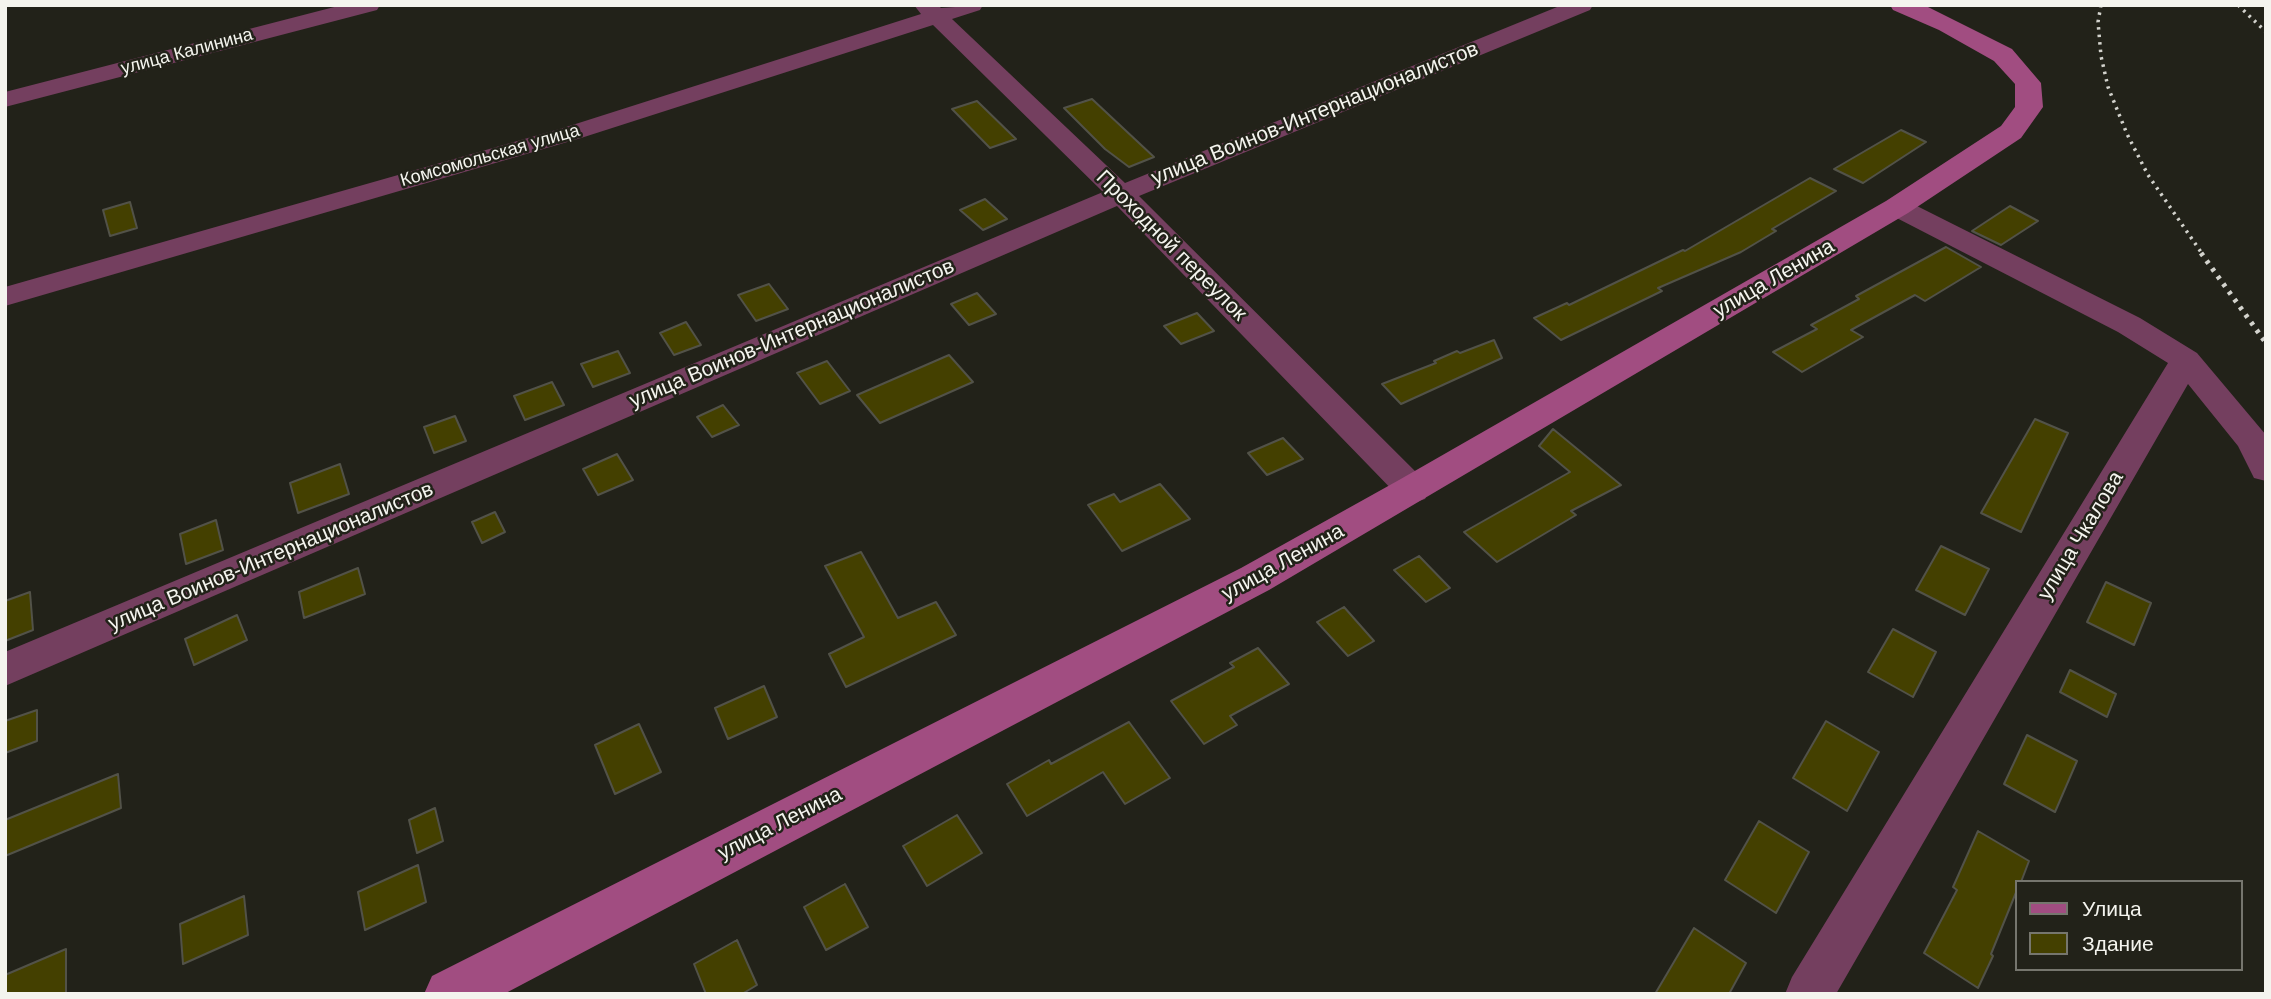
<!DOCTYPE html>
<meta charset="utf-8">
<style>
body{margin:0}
#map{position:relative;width:2271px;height:999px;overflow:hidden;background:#222219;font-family:Helvetica,sans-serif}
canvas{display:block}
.frame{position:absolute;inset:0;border:7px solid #f4f4ee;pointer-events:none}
.legend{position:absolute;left:2015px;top:880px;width:228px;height:91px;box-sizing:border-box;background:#222219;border:2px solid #76766e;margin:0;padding:9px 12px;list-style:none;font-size:21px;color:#f4f4ee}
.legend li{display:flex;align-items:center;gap:14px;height:35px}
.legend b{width:35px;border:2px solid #76766e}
</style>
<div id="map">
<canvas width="2271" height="999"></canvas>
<div class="frame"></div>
<ul class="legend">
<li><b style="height:9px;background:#a14d81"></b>Улица</li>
<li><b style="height:19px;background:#444000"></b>Здание</li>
</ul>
</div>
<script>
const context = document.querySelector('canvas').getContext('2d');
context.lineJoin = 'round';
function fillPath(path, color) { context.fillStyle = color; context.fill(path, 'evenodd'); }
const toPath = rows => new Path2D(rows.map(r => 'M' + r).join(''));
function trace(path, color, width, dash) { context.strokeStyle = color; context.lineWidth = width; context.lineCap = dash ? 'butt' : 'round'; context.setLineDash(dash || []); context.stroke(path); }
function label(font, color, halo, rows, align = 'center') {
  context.font = font + ' Helvetica,sans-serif'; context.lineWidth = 5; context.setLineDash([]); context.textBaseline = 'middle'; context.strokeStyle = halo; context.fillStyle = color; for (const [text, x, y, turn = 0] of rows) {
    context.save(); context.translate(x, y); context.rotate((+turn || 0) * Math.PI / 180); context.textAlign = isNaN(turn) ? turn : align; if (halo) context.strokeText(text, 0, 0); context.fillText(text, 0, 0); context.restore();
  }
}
const building = toPath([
 [1092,99,1154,157,1129,167,1105,149,1064,108,1092,99],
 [977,101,1016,139,990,148,952,109,977,101],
 [1901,130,1926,142,1863,183,1834,169,1901,130],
 [1810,178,1836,191,1772,229,1776,231,1741,252,1658,288,1662,291,1561,340,1534,318,1567,303,1569,305,1683,250,1685,251,1810,178],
 [985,199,1007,219,983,230,960,210,985,199],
 [130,202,137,228,110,236,103,210,130,202],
 [2010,206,2038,221,2001,245,1972,231,2010,206],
 [1946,247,1981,267,1925,301,1915,295,1851,330,1863,337,1802,372,1773,352,1817,329,1811,325,1859,299,1856,296,1946,247],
 [769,284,788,309,756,321,738,295,769,284],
 [977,293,996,314,969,325,951,304,977,293],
 [1197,313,1214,331,1181,344,1164,326,1197,313],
 [686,322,701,345,674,355,660,333,686,322],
 [1494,340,1502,358,1401,404,1382,384,1436,363,1434,361,1457,351,1460,353,1494,340],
 [618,351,630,373,593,387,581,364,618,351],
 [949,355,973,382,880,423,857,395,949,355],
 [827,361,850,391,820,404,797,373,827,361],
 [552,382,564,405,525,420,514,396,552,382],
 [723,405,739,425,712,437,697,417,723,405],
 [455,416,466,441,434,453,424,427,455,416],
 [2035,419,2068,433,2021,532,1981,513,2035,419],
 [1553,429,1621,485,1571,511,1576,515,1497,562,1464,532,1570,472,1539,446,1553,429],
 [1283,438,1303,459,1267,475,1248,453,1283,438],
 [617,454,633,480,598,495,583,469,617,454],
 [340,464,349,494,298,513,290,483,340,464],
 [1160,484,1190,519,1122,551,1088,505,1114,494,1120,502,1160,484],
 [495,512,505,532,482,543,472,522,495,512],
 [216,520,223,550,186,564,180,534,216,520],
 [1941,546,1989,569,1965,615,1916,590,1941,546],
 [861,552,898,618,936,602,956,635,846,687,829,654,864,637,825,566,861,552],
 [1419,556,1450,588,1426,602,1394,570,1419,556],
 [358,568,365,594,304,618,299,592,358,568],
 [2106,582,2151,603,2134,645,2087,622,2106,582],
 [30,592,33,630,5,641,5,601,30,592],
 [1344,607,1374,641,1348,656,1317,622,1344,607],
 [237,615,247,640,194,665,185,639,237,615],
 [1893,629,1936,652,1913,697,1868,672,1893,629],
 [1258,648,1289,684,1230,716,1237,725,1204,744,1171,701,1234,667,1230,663,1258,648],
 [2070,670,2116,694,2107,717,2060,692,2070,670],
 [764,686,777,717,728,739,715,708,764,686],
 [37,710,37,741,5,753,5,721,37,710],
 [1826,721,1879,752,1847,811,1793,778,1826,721],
 [1129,722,1170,778,1125,804,1103,772,1027,816,1007,784,1049,760,1051,764,1129,722],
 [639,724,661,772,615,794,595,745,639,724],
 [2027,735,2077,761,2055,812,2004,784,2027,735],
 [118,774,121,808,5,856,5,820,118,774],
 [435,808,443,841,417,853,409,820,435,808],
 [957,815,982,853,927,886,903,846,957,815],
 [1759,821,1809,852,1776,913,1725,880,1759,821],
 [1978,831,2029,861,2021,882,2017,882,2017,890,1991,954,1993,956,1978,988,1924,953,1957,890,1953,887,1978,831],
 [418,865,426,902,365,930,358,892,418,865],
 [845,884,868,927,826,950,804,907,845,884],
 [244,896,248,935,183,964,180,924,244,896],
 [1694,928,1746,963,1729,994,1655,994,1694,928],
 [737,940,757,985,742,994,706,994,694,964,737,940],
 [66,949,66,994,5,994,5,975,66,949]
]);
fillPath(building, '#444000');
trace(building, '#525248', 2);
fillPath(toPath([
 [342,5,380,5,377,10,5,107,5,92,342,5],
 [914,5,938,5,941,8,983,5,980,10,952,19,1125,183,1562,5,1593,5,1590,10,1139,196,1425,481,1430,490,1425,499,1413,503,1401,499,1117,206,5,686,5,652,1103,192,933,25,581,138,5,306,5,287,563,128,921,14,914,5],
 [1897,199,1907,201,2140,318,2197,353,2266,435,2266,481,2254,478,2238,446,2188,384,1836,994,1785,994,1792,977,2168,363,2118,332,1887,213,1883,207,1887,201,1897,199]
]), '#743f5f');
fillPath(toPath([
 [1890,5,1924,5,2012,49,2041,83,2043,107,2021,138,1908,213,1269,590,504,994,424,994,432,976,1241,568,1399,480,1886,201,2001,126,2015,107,2015,84,1994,61,1939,30,1893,10,1890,5]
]), '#a14d81');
trace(toPath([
 [2101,5,2098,22,2101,56,2108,87,2127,134,2148,175,2203,255],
 [2238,5,2266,32]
]), '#d3d3cd', 3.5, [2.5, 5]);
trace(toPath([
 [2201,253,2266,343]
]), '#d3d3cd', 5, [3.5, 6]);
label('18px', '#f4f4ee', '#222219', [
 ["улица Калинина",187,52,-15],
 ["Комсомольская улица",490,156,-16]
]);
label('21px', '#f4f4ee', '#222219', [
 ["улица Воинов-Интернационалистов",1315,114,-22],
 ["Проходной переулок",1171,246,45],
 ["улица Ленина",1774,279,-30],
 ["улица Воинов-Интернационалистов",792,334,-23],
 ["улица Чкалова",2081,536,-59],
 ["улица Воинов-Интернационалистов",271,557,-23],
 ["улица Ленина",1283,563,-29],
 ["улица Ленина",780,824,-27]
]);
</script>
